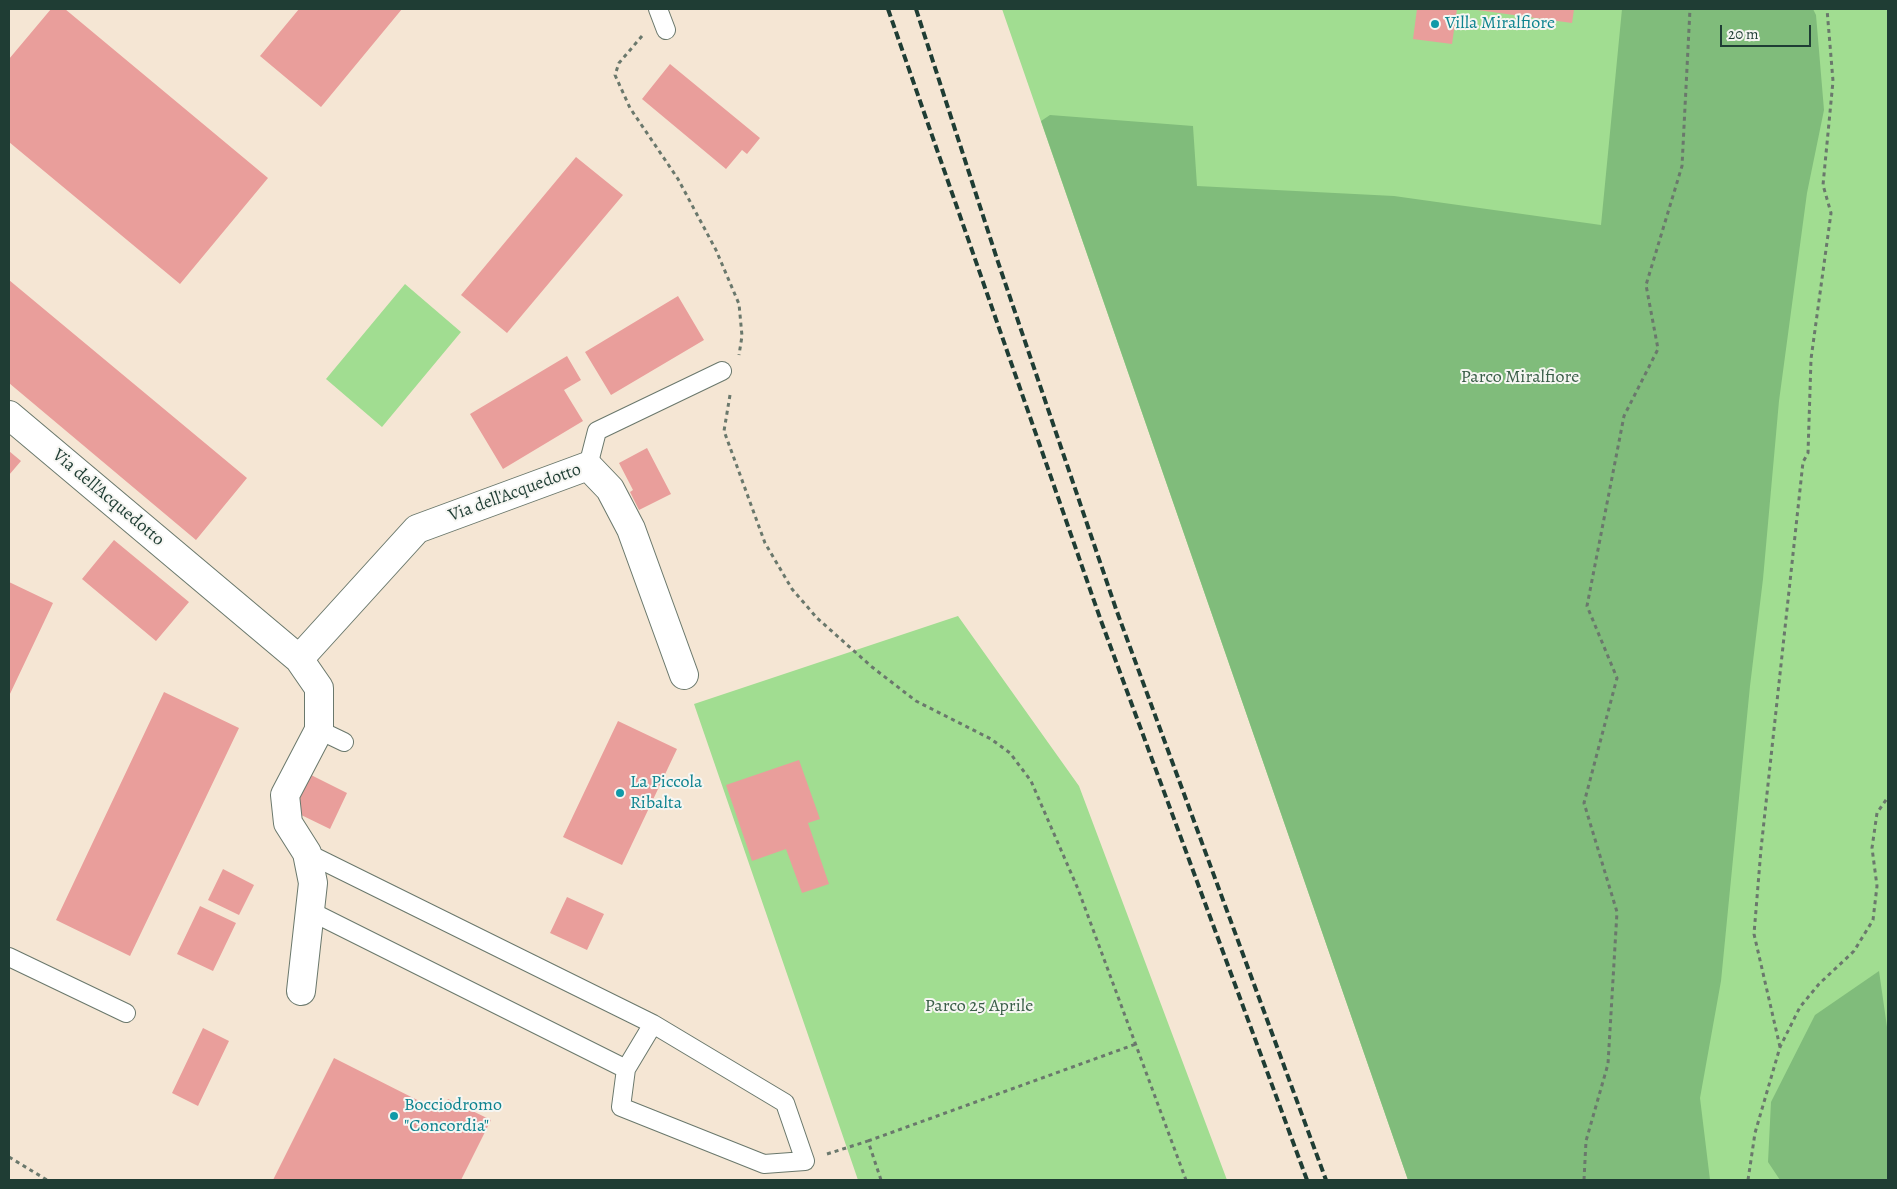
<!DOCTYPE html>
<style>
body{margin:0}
#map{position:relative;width:1897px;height:1189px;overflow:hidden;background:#f5e6d4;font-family:Alegreya,serif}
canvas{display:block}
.frame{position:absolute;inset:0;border:10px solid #1f3d34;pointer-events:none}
.scale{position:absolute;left:1720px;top:25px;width:91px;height:22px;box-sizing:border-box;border:2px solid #1f3d34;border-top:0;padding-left:6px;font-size:15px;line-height:18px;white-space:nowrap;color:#1f3d34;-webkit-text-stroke:4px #f6f6f2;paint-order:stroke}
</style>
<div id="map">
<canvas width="1897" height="1189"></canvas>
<div class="frame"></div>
<div class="scale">20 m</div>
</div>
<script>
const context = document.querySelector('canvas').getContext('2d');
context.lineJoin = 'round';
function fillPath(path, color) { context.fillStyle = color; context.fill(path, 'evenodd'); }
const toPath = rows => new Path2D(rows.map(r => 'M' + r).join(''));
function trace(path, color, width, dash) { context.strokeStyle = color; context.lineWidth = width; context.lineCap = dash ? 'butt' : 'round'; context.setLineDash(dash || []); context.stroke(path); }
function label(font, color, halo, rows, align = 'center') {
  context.font = font + ' Alegreya,serif'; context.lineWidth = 4; context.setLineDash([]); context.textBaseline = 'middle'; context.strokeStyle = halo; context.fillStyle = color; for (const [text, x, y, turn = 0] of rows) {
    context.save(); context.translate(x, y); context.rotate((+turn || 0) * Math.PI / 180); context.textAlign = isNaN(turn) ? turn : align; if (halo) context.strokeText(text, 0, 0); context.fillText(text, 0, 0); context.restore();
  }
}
fillPath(toPath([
 [1002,9,1888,9,1888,1180,1408,1180],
 [405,284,461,332,382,427,326,379],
 [958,616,1079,786,1227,1180,858,1180,694,704]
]), '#a1dd91');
fillPath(toPath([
 [1622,9,1813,9,1816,15,1824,110,1807,193,1779,401,1763,579,1750,686,1721,981,1700,1098,1710,1180,1408,1180,1041,121,1050,115,1193,126,1197,186,1394,196,1601,225],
 [1879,971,1888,1034,1888,1180,1780,1180,1768,1162,1771,1102,1815,1015]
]), '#80bc7b');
fillPath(toPath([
 [51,9,65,9,268,178,180,284,9,142,9,59],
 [299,9,402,9,321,107,260,56],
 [1417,9,1457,9,1452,44,1413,39],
 [1470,9,1574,9,1572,23],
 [670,64,760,138,747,154,742,150,726,169,642,99],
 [576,157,623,195,507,333,461,295],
 [9,280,247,478,196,540,9,383],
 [678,296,704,340,611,395,585,352],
 [567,356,581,380,564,390,583,421,503,469,470,414],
 [647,448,671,494,639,510,630,492,633,490,619,463],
 [9,451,21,461,9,475],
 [114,540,189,602,156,641,82,579],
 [9,582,53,603,9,696],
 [164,692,239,728,130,956,56,920],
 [618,721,677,749,622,865,563,837],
 [799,760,820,819,808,823,829,884,802,893,786,849,752,861,726,785],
 [311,775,347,793,330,829,293,811],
 [223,869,254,885,239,915,208,900],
 [567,897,604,914,587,950,550,933],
 [200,906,236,923,213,971,177,954],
 [203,1028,229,1041,198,1106,172,1093],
 [334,1058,441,1112,448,1099,491,1120,461,1180,273,1180]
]), '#e99e9b');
const service = toPath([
 [658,9,666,30],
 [588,466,597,431,722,371],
 [319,730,344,742],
 [307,853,653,1024,785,1103,805,1161,764,1164,621,1107,626,1069,653,1024],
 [310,911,626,1069],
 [9,957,126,1013]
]);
const minor = toPath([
 [9,415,299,659,319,688,319,730,285,795,288,823,307,853,313,883,301,991],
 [299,659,417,529,588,466,610,489,631,529,684,675]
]);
trace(service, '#6a786c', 20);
trace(minor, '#6a786c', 30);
trace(toPath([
 [642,36,619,63,615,75,630,108,678,179,716,250,739,304,742,336,739,355],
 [730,395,724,431,765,543,792,589,817,618,872,667,916,701,991,739,1010,753,1031,781,1078,889,1186,1180],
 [1780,1047,1754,934,1761,849,1803,462,1808,453,1811,359,1831,213,1823,185,1833,81,1827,9],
 [868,1141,1136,1044],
 [827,1154,868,1141,881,1180],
 [9,1157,47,1180],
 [1584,1180,1586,1141,1608,1064,1617,912,1584,803,1617,678,1587,606,1624,416,1658,349,1646,285,1682,166,1690,9],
 [1748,1180,1755,1133,1780,1047,1800,1007,1819,984,1854,951,1873,920,1877,886,1872,848,1877,813,1888,797]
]), '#6a786c', 3, [4, 4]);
trace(service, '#fff', 18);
trace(minor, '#fff', 28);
trace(toPath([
 [888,9,1100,618,1307,1180],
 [916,9,998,262,1116,609,1326,1180]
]), '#1f3d34', 4, [8, 4]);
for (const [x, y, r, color] of [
 [1435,24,5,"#0f9aa8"],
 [620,793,5,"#0f9aa8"],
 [394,1116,5,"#0f9aa8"]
]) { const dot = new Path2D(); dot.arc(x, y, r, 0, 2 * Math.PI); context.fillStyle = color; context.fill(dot); trace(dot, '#f6f6f2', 2); }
label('18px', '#0d838f', '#f6f6f2', [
 ["Villa Miralfiore",1445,24],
 ["La Piccola",630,783],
 ["Ribalta",630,804],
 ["Bocciodromo",404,1106],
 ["\"Concordia\"",404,1127]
], 'left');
label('18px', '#395d47', '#f6f6f2', [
 ["Parco Miralfiore",1520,378],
 ["Parco 25 Aprile",979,1007]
]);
label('18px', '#1f3d34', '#f6f6f2', [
 ["Via dell'Acquedotto",515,493,-20],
 ["Via dell'Acquedotto",108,498,40]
]);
</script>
